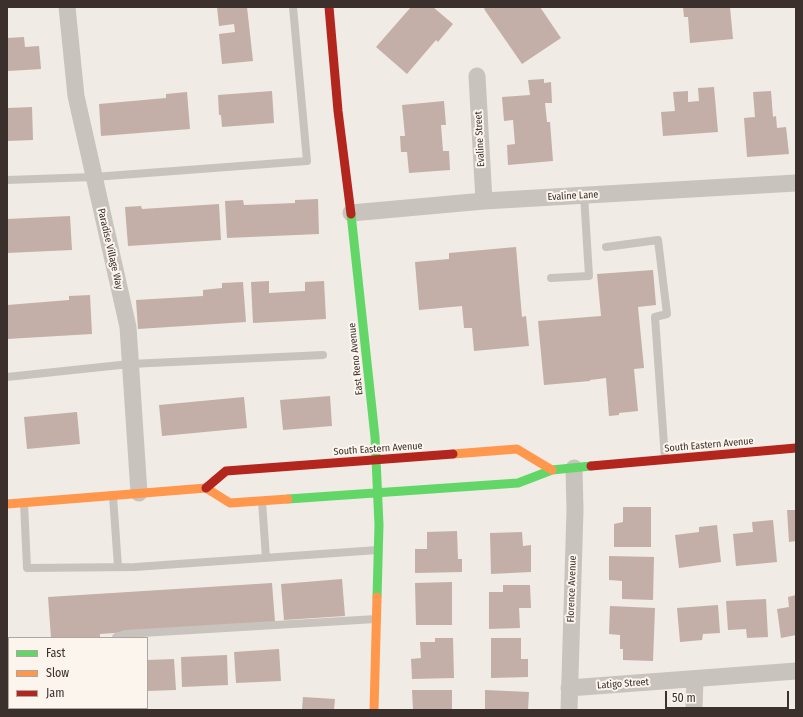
<!DOCTYPE html>
<style>
body{margin:0}
#map{position:relative;width:803px;height:717px;overflow:hidden;background:#f0ebe5;font-family:"Fira Sans Condensed",sans-serif}
canvas{display:block}
.frame{position:absolute;inset:0;border:8px solid #3b302b;pointer-events:none}
.legend{position:absolute;left:8px;top:637px;width:140px;height:72px;box-sizing:border-box;background:#fbf5ee;border:1px solid #aea6a0;margin:0;padding:5px 7px;list-style:none;font-size:12px;color:#3b302b}
.legend li{display:flex;align-items:center;gap:8px;height:20px}
.legend b{width:20px;border:1px solid #aea6a0}
.scale{position:absolute;left:665px;top:691px;width:124px;height:18px;box-sizing:border-box;border:2px solid #3b302b;border-top:0;padding-left:5px;font-size:12px;line-height:14px;white-space:nowrap;color:#3b302b;-webkit-text-stroke:3px #fbf5ee;paint-order:stroke}
</style>
<div id="map">
<canvas width="803" height="717"></canvas>
<div class="frame"></div>
<ul class="legend">
<li><b style="height:5px;background:#63d668"></b>Fast</li>
<li><b style="height:5px;background:#ff974d"></b>Slow</li>
<li><b style="height:5px;background:#b3261e"></b>Jam</li>
</ul>
<div class="scale">50 m</div>
</div>
<script>
const context = document.querySelector('canvas').getContext('2d');
context.lineJoin = 'round';
function fillPath(path, color) { context.fillStyle = color; context.fill(path, 'evenodd'); }
const toPath = rows => new Path2D(rows.map(r => 'M' + r).join(''));
function trace(path, color, width, dash) { context.strokeStyle = color; context.lineWidth = width; context.lineCap = dash ? 'butt' : 'round'; context.setLineDash(dash || []); context.stroke(path); }
function label(font, color, halo, rows, align = 'center') {
  context.font = font + ' "Fira Sans Condensed",sans-serif'; context.lineWidth = 4; context.setLineDash([]); context.textBaseline = 'middle'; context.strokeStyle = halo; context.fillStyle = color; for (const [text, x, y, turn = 0] of rows) {
    context.save(); context.translate(x, y); context.rotate((+turn || 0) * Math.PI / 180); context.textAlign = isNaN(turn) ? turn : align; if (halo) context.strokeText(text, 0, 0); context.fillText(text, 0, 0); context.restore();
  }
}
fillPath(toPath([
 [217,7,247,7,253,61,222,64,219,34,235,32,234,24,219,26],
 [411,7,433,7,453,24,438,42,436,40,407,74,376,47],
 [486,7,540,7,561,38,522,64,484,9],
 [683,7,730,7,733,39,690,43,688,17,684,17],
 [24,37,25,47,39,46,41,69,8,71,7,69,7,38],
 [544,79,544,83,551,82,552,103,545,103,547,122,550,122,553,161,508,165,507,145,515,144,513,120,504,121,502,97,530,95,528,80],
 [714,87,718,132,663,136,661,112,675,111,673,92,688,91,688,102,699,101,698,88],
 [272,91,274,123,222,127,221,115,219,115,218,95],
 [771,91,773,117,776,116,777,128,786,127,789,154,747,157,744,118,755,117,753,92],
 [187,92,190,129,101,136,99,104,166,98,166,94],
 [444,101,446,125,441,125,443,151,449,151,450,170,409,173,407,152,401,152,400,136,405,136,402,105],
 [32,107,33,140,7,141,8,108],
 [318,199,319,234,227,238,225,201,243,200,244,205,295,203,295,200],
 [219,204,221,240,128,246,125,207,141,206,142,209],
 [70,216,72,250,7,253,7,219],
 [516,247,522,317,526,316,529,346,474,351,472,328,464,328,462,306,419,310,415,262,449,259,449,253],
 [653,270,656,305,638,307,644,368,634,369,638,411,619,413,619,415,609,416,606,378,590,380,590,381,544,385,538,321,601,316,597,274],
 [269,281,269,293,305,291,305,282,324,281,326,319,253,323,251,282],
 [243,282,246,322,138,329,136,300,203,296,203,290,222,288,222,283],
 [90,295,92,334,7,339,7,305,69,300,69,296],
 [330,396,332,426,283,430,280,400],
 [244,397,247,428,162,436,159,405],
 [77,412,80,444,27,449,24,417],
 [623,507,651,507,651,547,614,547,614,524,623,522],
 [787,510,796,510,796,541,789,542],
 [773,520,777,562,736,566,733,534,753,532,752,522],
 [717,525,721,562,679,568,675,535,699,532,699,527],
 [457,531,458,559,462,559,462,572,415,573,415,549,427,549,427,532],
 [522,532,523,546,531,545,531,572,491,574,490,533],
 [609,556,654,557,653,600,622,599,622,581,609,580],
 [342,579,345,616,284,620,281,584],
 [452,582,452,625,416,625,415,583],
 [272,583,275,622,100,634,100,638,51,638,48,597],
 [503,585,530,585,531,608,519,608,520,628,489,629,489,592,503,592],
 [796,595,796,635,781,638,777,609,789,607,788,597],
 [766,599,768,637,747,638,746,629,728,630,726,601],
 [718,605,720,633,703,634,702,640,680,642,677,608],
 [610,606,655,608,653,661,623,660,623,649,620,649,620,635,609,634],
 [435,638,453,638,454,678,412,679,411,659,421,658,420,642,435,642],
 [491,638,521,638,521,659,528,659,528,677,491,678],
 [279,649,281,681,236,683,234,652],
 [227,655,228,685,182,687,181,657],
 [174,659,176,690,147,691,147,660],
 [412,690,452,690,452,710,413,710],
 [485,690,529,692,528,710,485,710],
 [9,695,9,708,104,708,105,710,7,710,7,696],
 [303,697,335,699,334,710,302,710]
]), '#c3afa7');
trace(toPath([
 [7,180,94,177,307,161,293,7],
 [606,247,658,240,667,314,655,317,665,459],
 [551,278,589,276,584,195],
 [7,377,130,364,323,355],
 [113,496,118,567],
 [262,501,266,558],
 [24,503,27,568,135,567,378,550],
 [116,638,116,637,125,634,376,619],
 [113,710,113,708]
]), '#c9c3be', 8);
trace(toPath([
 [67,7,76,96,128,327,139,493],
 [477,76,484,201],
 [351,213,484,201,796,183],
 [569,688,796,671],
 [569,710,575,510,574,468],
 [694,710,695,679]
]), '#c9c3be', 17);
trace(toPath([
 [351,214,375,437,379,525,377,597],
 [288,499,518,483,552,470,591,466]
]), '#63d668', 9);
trace(toPath([
 [453,454,517,449,552,470],
 [7,504,206,488,230,503,288,499],
 [374,710,377,597]
]), '#ff974d', 9);
trace(toPath([
 [329,7,338,111,351,214],
 [591,466,796,448],
 [206,488,226,471,453,454]
]), '#b3261e', 9);
label('10px', '#3b302b', '#fbf5ee', [
 ["Evaline Street",480,139,-93],
 ["Evaline Lane",573,196,-3],
 ["Paradise Village Way",110,249,77],
 ["East Reno Avenue",356,359,-96],
 ["South Eastern Avenue",709,445,-5],
 ["South Eastern Avenue",378,449,-4],
 ["Florence Avenue",572,589,-88],
 ["Latigo Street",623,684,-4]
]);
</script>
